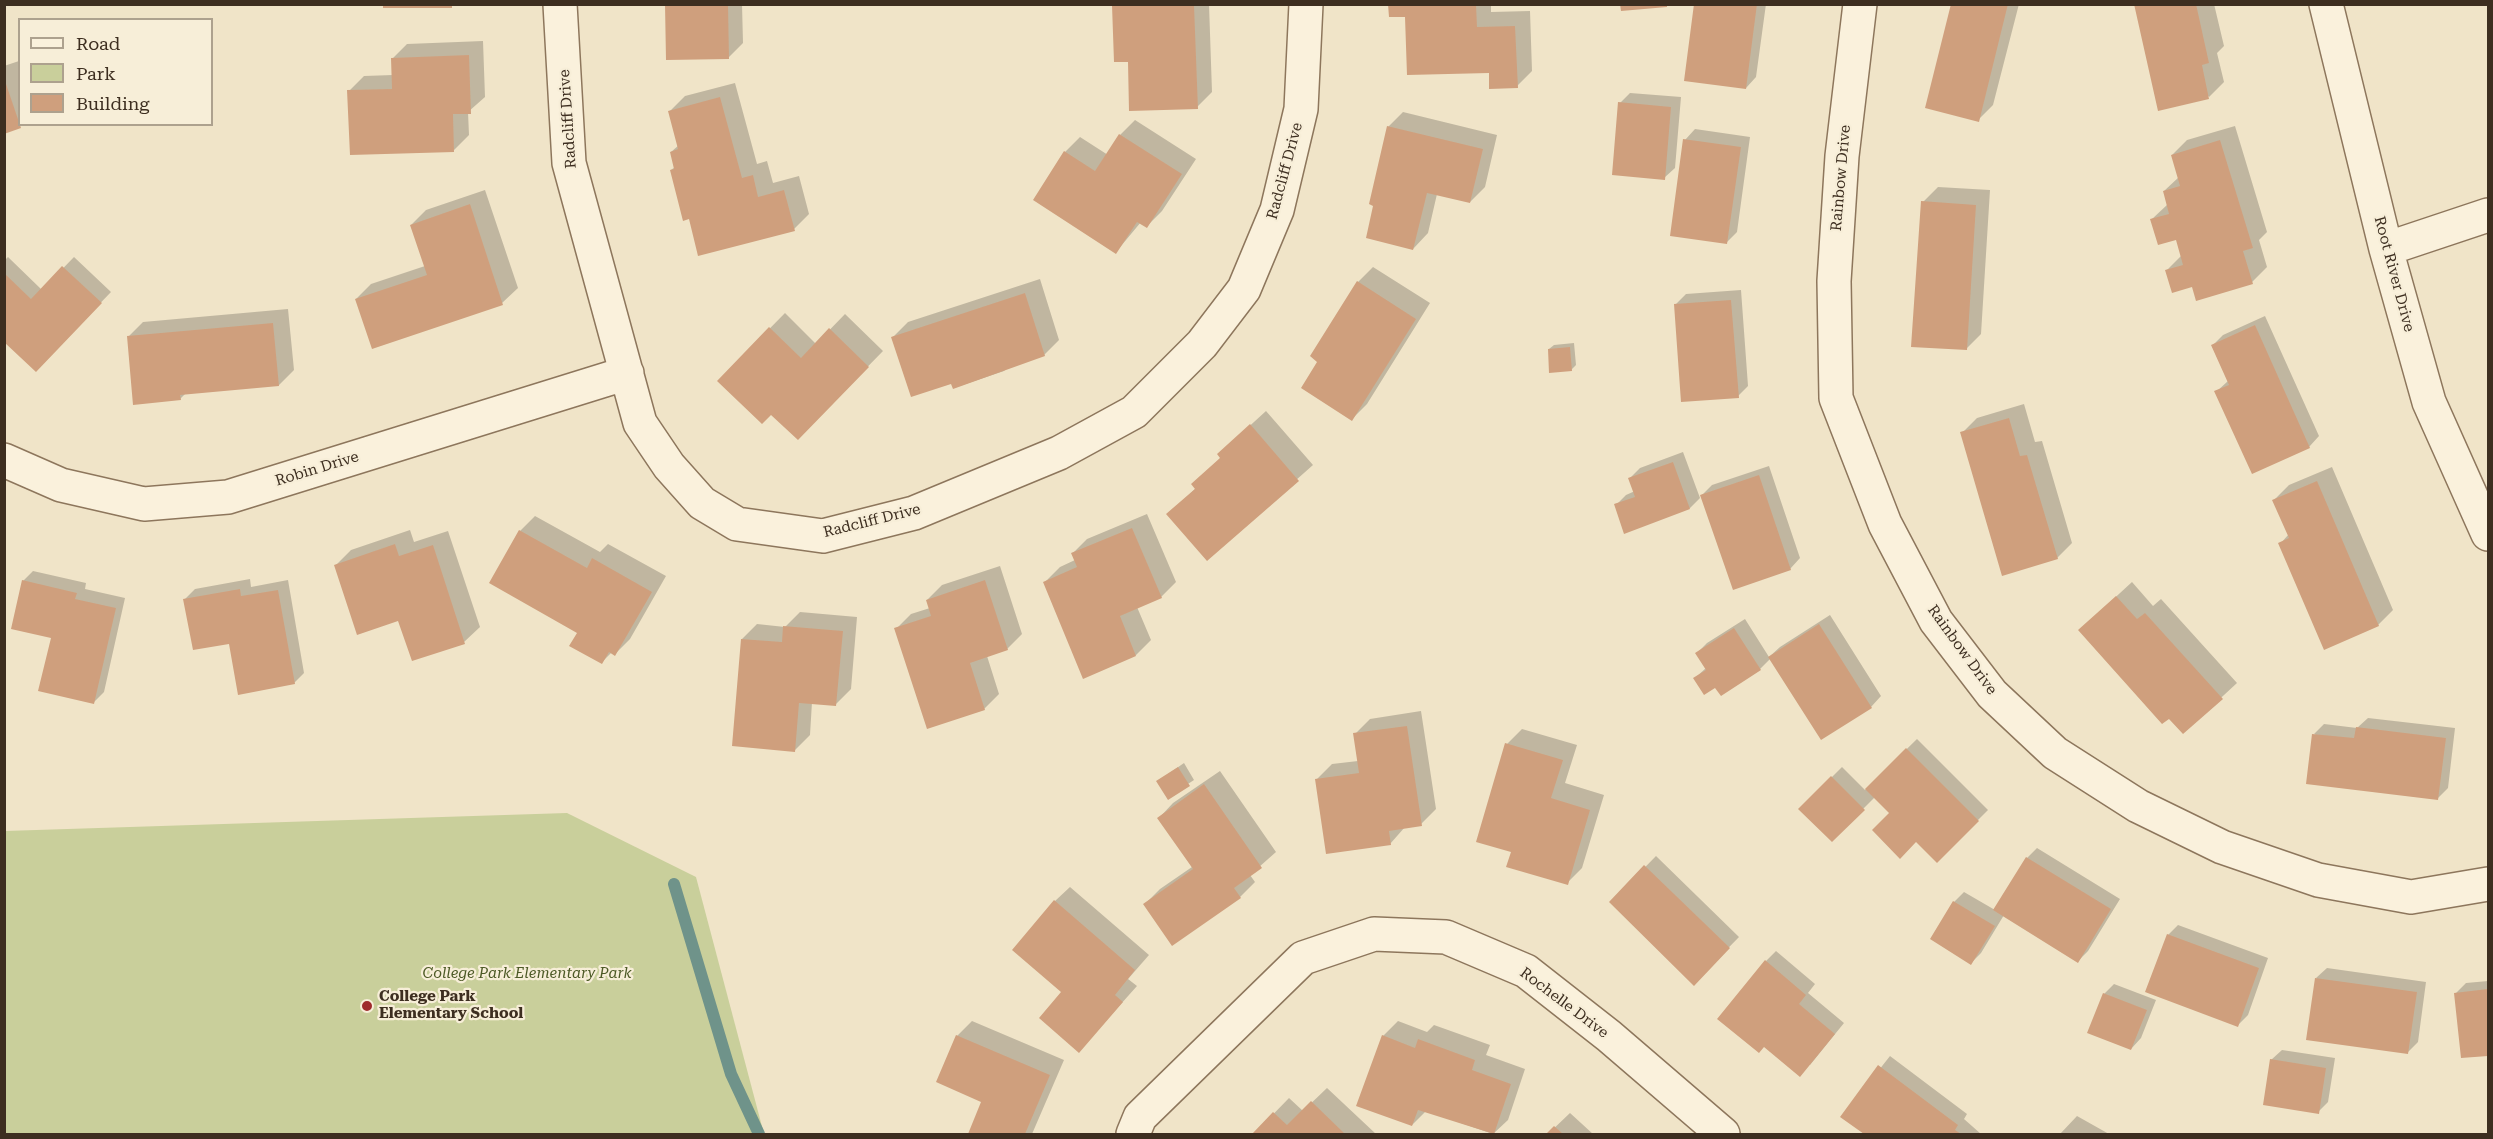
<!DOCTYPE html>
<style>
body{margin:0}
#map{position:relative;width:2493px;height:1139px;overflow:hidden;background:#f0e4c8;font-family:"Roboto Serif",serif}
canvas{display:block}
.frame{position:absolute;inset:0;border:6px solid #3d2e20;pointer-events:none}
.legend{position:absolute;left:18px;top:18px;width:195px;height:108px;box-sizing:border-box;background:#f7eed8;border:2px solid #ada18e;margin:0;padding:8px 10px;list-style:none;font-size:18px;color:#3d2e20}
.legend li{display:flex;align-items:center;gap:12px;height:30px}
.legend b{width:30px;border:2px solid #ada18e}
</style>
<div id="map">
<canvas width="2493" height="1139"></canvas>
<div class="frame"></div>
<ul class="legend">
<li><b style="height:8px;background:#faf1dc"></b>Road</li>
<li><b style="height:16px;background:#c9cf9b"></b>Park</li>
<li><b style="height:16px;background:#cf9f7d"></b>Building</li>
</ul>
</div>
<script>
const context = document.querySelector('canvas').getContext('2d');
context.lineJoin = 'round';
function fillPath(path, color) { context.fillStyle = color; context.fill(path, 'evenodd'); }
const toPath = rows => new Path2D(rows.map(r => 'M' + r).join(''));
function trace(path, color, width, dash) { context.strokeStyle = color; context.lineWidth = width; context.lineCap = dash ? 'butt' : 'round'; context.setLineDash(dash || []); context.stroke(path); }
function label(font, color, halo, rows, align = 'center') {
  context.font = font + ' "Roboto Serif",serif'; context.lineWidth = 4.5; context.setLineDash([]); context.textBaseline = 'middle'; context.strokeStyle = halo; context.fillStyle = color; for (const [text, x, y, turn = 0] of rows) {
    context.save(); context.translate(x, y); context.rotate((+turn || 0) * Math.PI / 180); context.textAlign = isNaN(turn) ? turn : align; if (halo) context.strokeText(text, 0, 0); context.fillText(text, 0, 0); context.restore();
  }
}
fillPath(toPath([
 [567,813,696,877,764,1134,5,1134,5,831]
]), '#c9cf9b');
fillPath(toPath([
 [667,4,742,4,743,43,728,58],
 [1114,4,1209,4,1212,92,1197,107,1129,60,1115,60],
 [1390,4,1491,4,1491,12,1530,11,1532,71,1517,86],
 [1696,4,1766,4,1756,77,1746,88],
 [1952,4,2019,4,1993,105,1978,120],
 [2214,4,2224,46,2217,53,2224,82,2209,97,2135,5],
 [483,41,485,97,468,112,469,135,454,150,349,91,364,76,393,75,392,59,407,44],
 [19,61,20,124,23,124,4,132,4,66],
 [735,83,757,164,767,161,773,183,799,176,809,214,794,229,690,217,671,170,675,167,671,152,679,145,670,111,685,96],
 [1630,93,1681,97,1675,168,1664,178,1620,103],
 [1403,112,1497,135,1485,187,1470,202,1437,194,1428,233,1413,249,1388,127],
 [1135,120,1196,159,1162,211,1147,226,1141,222,1116,252,1065,152,1080,137,1108,155,1120,135],
 [2235,126,2267,232,2259,240,2267,267,2252,282,2193,286,2166,271,2182,255,2177,238,2151,220,2168,204,2164,191,2179,177,2172,155,2187,140],
 [1695,129,1750,137,1737,232,1727,242,1685,140],
 [1938,187,1990,190,1981,334,1966,349,1923,202],
 [485,190,518,288,502,303,373,347,356,299,371,284,425,266,411,225,426,210],
 [8,257,42,290,74,257,111,292,36,370,4,340,4,261],
 [1373,267,1430,303,1367,404,1352,419,1358,282],
 [1040,279,1059,340,1044,355,1009,366,1004,371,954,388,952,382,893,337,908,322],
 [1741,290,1748,386,1738,396,1676,304,1686,294],
 [288,309,294,370,279,385,186,393,180,399,128,337,143,322],
 [785,313,816,344,845,314,883,351,798,438,771,413,719,380],
 [2265,316,2319,436,2309,447,2216,392,2228,381,2212,346,2223,335],
 [1574,343,1576,365,1571,370,1549,349,1554,345],
 [2024,404,2035,442,2042,441,2072,543,2057,558,1962,433,1977,418],
 [1266,411,1313,465,1207,559,1168,514,1196,488,1221,457,1219,454],
 [1683,452,1700,498,1690,508,1616,505,1626,495,1635,491,1630,478,1640,468],
 [1769,466,1800,558,1790,569,1702,495,1712,485],
 [2332,467,2393,610,2378,625,2280,544,2289,534,2274,500,2289,485],
 [1147,514,1176,582,1161,597,1137,607,1151,640,1136,655,1084,677,1045,582,1060,567,1075,560,1072,554,1087,539],
 [535,516,600,552,608,544,666,576,630,639,615,654,612,652,602,662,579,632,520,531],
 [410,530,414,542,448,531,480,627,464,642,413,659,399,619,336,565,351,550],
 [1000,566,1022,634,1007,649,987,656,999,694,984,709,896,629,911,614,930,608,927,600,942,585],
 [33,571,86,583,85,589,125,598,104,692,94,702,52,637,23,581],
 [250,579,251,587,288,580,304,673,294,683,230,642,185,599,195,589],
 [2132,582,2153,606,2161,599,2237,683,2184,732,2095,616],
 [800,612,857,617,851,689,836,704,812,702,810,735,795,750,742,639,757,624,785,627],
 [1830,615,1881,696,1871,707,1771,658,1760,669,1715,686,1695,678,1706,668,1697,653,1707,643,1745,619,1769,657,1780,647],
 [1421,711,1436,809,1421,824,1405,827,1390,844,1317,779,1332,764,1358,761,1355,734,1370,719],
 [2368,718,2455,728,2448,788,2437,799,2314,734,2324,724,2357,728],
 [1522,729,1577,745,1565,783,1604,795,1582,868,1567,883,1512,851,1507,744],
 [1917,739,1988,810,1937,861,1875,797,1832,840,1800,809,1842,767,1865,790],
 [1184,763,1194,780,1168,797,1158,781],
 [1220,771,1276,852,1250,875,1255,882,1240,897,1145,904,1160,889,1192,867,1159,818,1173,803],
 [2037,848,2120,899,2088,951,2078,961,2004,915,1981,953,1971,963,1932,939,1954,902,1964,892,1995,910,2027,858],
 [1656,856,1739,937,1694,983,1611,902],
 [1070,887,1149,955,1128,979,1137,986,1079,1051,1064,992,1055,901],
 [2178,925,2268,958,2248,1015,2238,1025,2168,935],
 [1776,951,1815,984,1808,993,1844,1023,1810,1065,1766,961],
 [2327,968,2426,982,2418,1042,2408,1052,2316,978],
 [2488,981,2488,1054,2462,1057,2456,993,2466,983],
 [2114,984,2156,1000,2141,1038,2131,1049,2104,994],
 [972,1021,1064,1060,1032,1134,969,1134,983,1101,957,1036],
 [1398,1021,1427,1032,1434,1025,1490,1045,1486,1055,1525,1069,1508,1120,1493,1134,1426,1111,1412,1125,1383,1036],
 [2282,1050,2335,1058,2328,1102,2318,1112,2271,1060],
 [1890,1056,1967,1114,1964,1119,1981,1134,1866,1134,1842,1117],
 [1327,1088,1376,1134,1254,1134,1289,1098,1303,1111],
 [1570,1113,1593,1134,1548,1134],
 [2077,1116,2109,1134,2060,1134]
]), '#0003');
trace(toPath([
 [674,884,731,1074,759,1134]
]), '#6f938a', 12);
fillPath(toPath([
 [383,4,452,4,452,8,383,8],
 [665,4,728,4,729,59,666,60],
 [1388,4,1476,4,1477,27,1515,26,1518,88,1489,89,1489,73,1407,75,1405,17,1389,17],
 [1620,4,1667,4,1667,7,1621,11],
 [1694,4,1757,4,1746,89,1684,81],
 [1951,4,2008,4,1979,122,1925,108],
 [2134,4,2196,4,2209,63,2202,65,2209,99,2158,111],
 [1112,5,1194,5,1198,109,1129,111,1128,62,1114,62],
 [469,55,471,114,453,114,454,152,350,155,347,90,392,89,391,58],
 [4,78,21,128,4,134],
 [720,97,742,178,753,175,758,197,784,190,795,231,698,256,689,219,683,221,670,170,674,169,670,152,678,149,668,111],
 [1618,102,1671,107,1665,180,1612,175],
 [1387,126,1483,149,1470,203,1427,193,1413,250,1366,238,1373,206,1369,204],
 [1119,134,1182,174,1147,228,1137,222,1116,254,1033,200,1064,151,1095,171],
 [1683,139,1741,147,1727,244,1670,236],
 [2220,140,2253,248,2243,251,2253,284,2196,301,2192,287,2172,293,2165,270,2183,265,2176,240,2158,245,2150,219,2169,214,2163,191,2180,186,2171,155],
 [1921,201,1976,205,1967,350,1911,347],
 [470,204,503,305,372,349,355,299,427,275,410,225],
 [62,266,102,303,36,372,4,342,4,273,31,299],
 [1357,281,1416,319,1352,421,1301,388,1317,362,1310,356],
 [1025,293,1045,356,953,389,951,384,911,397,891,337],
 [1731,300,1739,398,1681,402,1674,304],
 [273,323,279,386,180,395,181,400,133,405,127,336],
 [2255,325,2310,448,2252,474,2214,391,2229,385,2211,345],
 [769,327,801,358,829,328,869,367,798,440,771,415,762,424,717,381],
 [1570,347,1572,371,1549,373,1548,349],
 [2009,418,2020,456,2027,455,2058,559,2002,576,1960,432],
 [1250,424,1299,481,1207,561,1166,514,1195,489,1191,484,1220,458,1217,454],
 [1673,462,1690,509,1624,534,1614,504,1635,497,1628,478],
 [1759,475,1791,570,1733,590,1700,495],
 [2317,481,2379,626,2324,650,2278,543,2289,538,2272,500],
 [1132,528,1162,598,1120,616,1136,656,1083,679,1043,582,1077,567,1071,553],
 [519,530,587,568,592,558,652,592,615,656,609,652,602,664,569,646,577,633,489,583],
 [395,544,399,556,433,545,465,644,412,661,398,621,357,635,334,565],
 [22,580,77,593,75,599,116,608,94,704,38,691,51,638,11,629],
 [985,580,1008,650,970,663,985,710,927,729,894,628,931,616,926,600],
 [240,589,241,596,278,590,295,684,238,695,229,644,193,650,183,599],
 [2116,596,2137,619,2145,613,2223,699,2183,734,2169,719,2162,724,2078,630],
 [1819,624,1872,708,1821,740,1768,657],
 [783,626,843,631,836,706,799,703,795,752,732,746,741,639,782,642],
 [1734,628,1761,670,1721,696,1715,688,1704,695,1693,678,1706,670,1695,653],
 [1407,726,1422,826,1389,831,1391,845,1326,854,1315,779,1359,773,1353,733],
 [2356,727,2446,738,2438,800,2306,784,2312,734,2354,738],
 [1505,743,1563,760,1551,798,1590,810,1568,885,1506,867,1511,852,1476,842],
 [1906,748,1979,821,1937,863,1916,842,1900,859,1872,830,1889,813,1865,789],
 [1178,767,1190,786,1168,800,1156,781],
 [1831,776,1865,810,1832,842,1798,809],
 [1204,784,1262,868,1234,888,1241,898,1172,946,1143,904,1193,869,1157,818],
 [2026,857,2111,909,2078,963,1993,910],
 [1644,865,1730,948,1694,986,1609,902],
 [1054,900,1135,970,1115,995,1123,1002,1079,1053,1039,1018,1061,992,1012,950],
 [1953,901,1995,926,1971,965,1930,939],
 [2167,934,2259,968,2238,1027,2145,992],
 [1765,960,1806,995,1799,1004,1835,1034,1800,1077,1764,1047,1759,1053,1717,1019],
 [2315,978,2417,992,2408,1054,2306,1040],
 [2488,989,2488,1056,2461,1058,2454,993],
 [2103,993,2147,1010,2131,1050,2087,1033],
 [956,1035,1050,1075,1025,1134,968,1134,981,1102,936,1082],
 [1382,1035,1415,1048,1418,1039,1475,1060,1472,1070,1511,1084,1494,1134,1418,1110,1412,1126,1356,1106],
 [2270,1059,2326,1068,2319,1114,2263,1105],
 [1878,1065,1958,1125,1955,1130,1961,1134,1864,1134,1840,1117],
 [1311,1101,1345,1134,1252,1134,1273,1112,1287,1125],
 [1554,1126,1563,1134,1546,1134]
]), '#cf9f7d');
const minor = toPath([
 [560,4,569,163,640,423,669,466,702,503,737,524,823,536,914,513,1059,453,1134,412,1202,344,1244,289,1277,210,1301,109,1306,4],
 [1860,4,1842,156,1834,281,1836,398,1885,524,1936,621,1992,694,2055,753,2138,806,2222,847,2318,880,2411,897,2488,884],
 [2326,4,2386,249,2429,402,2488,534],
 [2386,249,2488,215],
 [4,460,61,485,144,504,228,497,627,373],
 [1133,1134,1140,1117,1303,958,1374,934,1446,937,1526,971,1609,1036,1723,1134]
]);
trace(minor, '#8d765c', 36);
trace(minor, '#faf1dc', 33);
for (const [x, y, r, color] of [
 [367,1006,6,"#9e2a2b"]
]) { const dot = new Path2D(); dot.arc(x, y, r, 0, 2 * Math.PI); context.fillStyle = color; context.fill(dot); trace(dot, '#f7eed8', 2); }
label('15px', '#3d2e20', '#f7eed8', [
 ["Radcliff Drive",568,119,-94],
 ["Radcliff Drive",1285,171,-75],
 ["Rainbow Drive",1841,178,-85],
 ["Root River Drive",2394,274,75],
 ["Robin Drive",317,469,-17],
 ["Radcliff Drive",872,521,-14],
 ["Rainbow Drive",1962,650,54],
 ["Rochelle Drive",1564,1003,37]
]);
label('italic 15px', '#4d5a26', '#f7eed8', [
 ["College Park Elementary Park",527,974]
]);
label('bold 15px', '#3d2e20', '#f7eed8', [
 ["College Park",379,997],
 ["Elementary School",379,1014]
], 'left');
</script>
